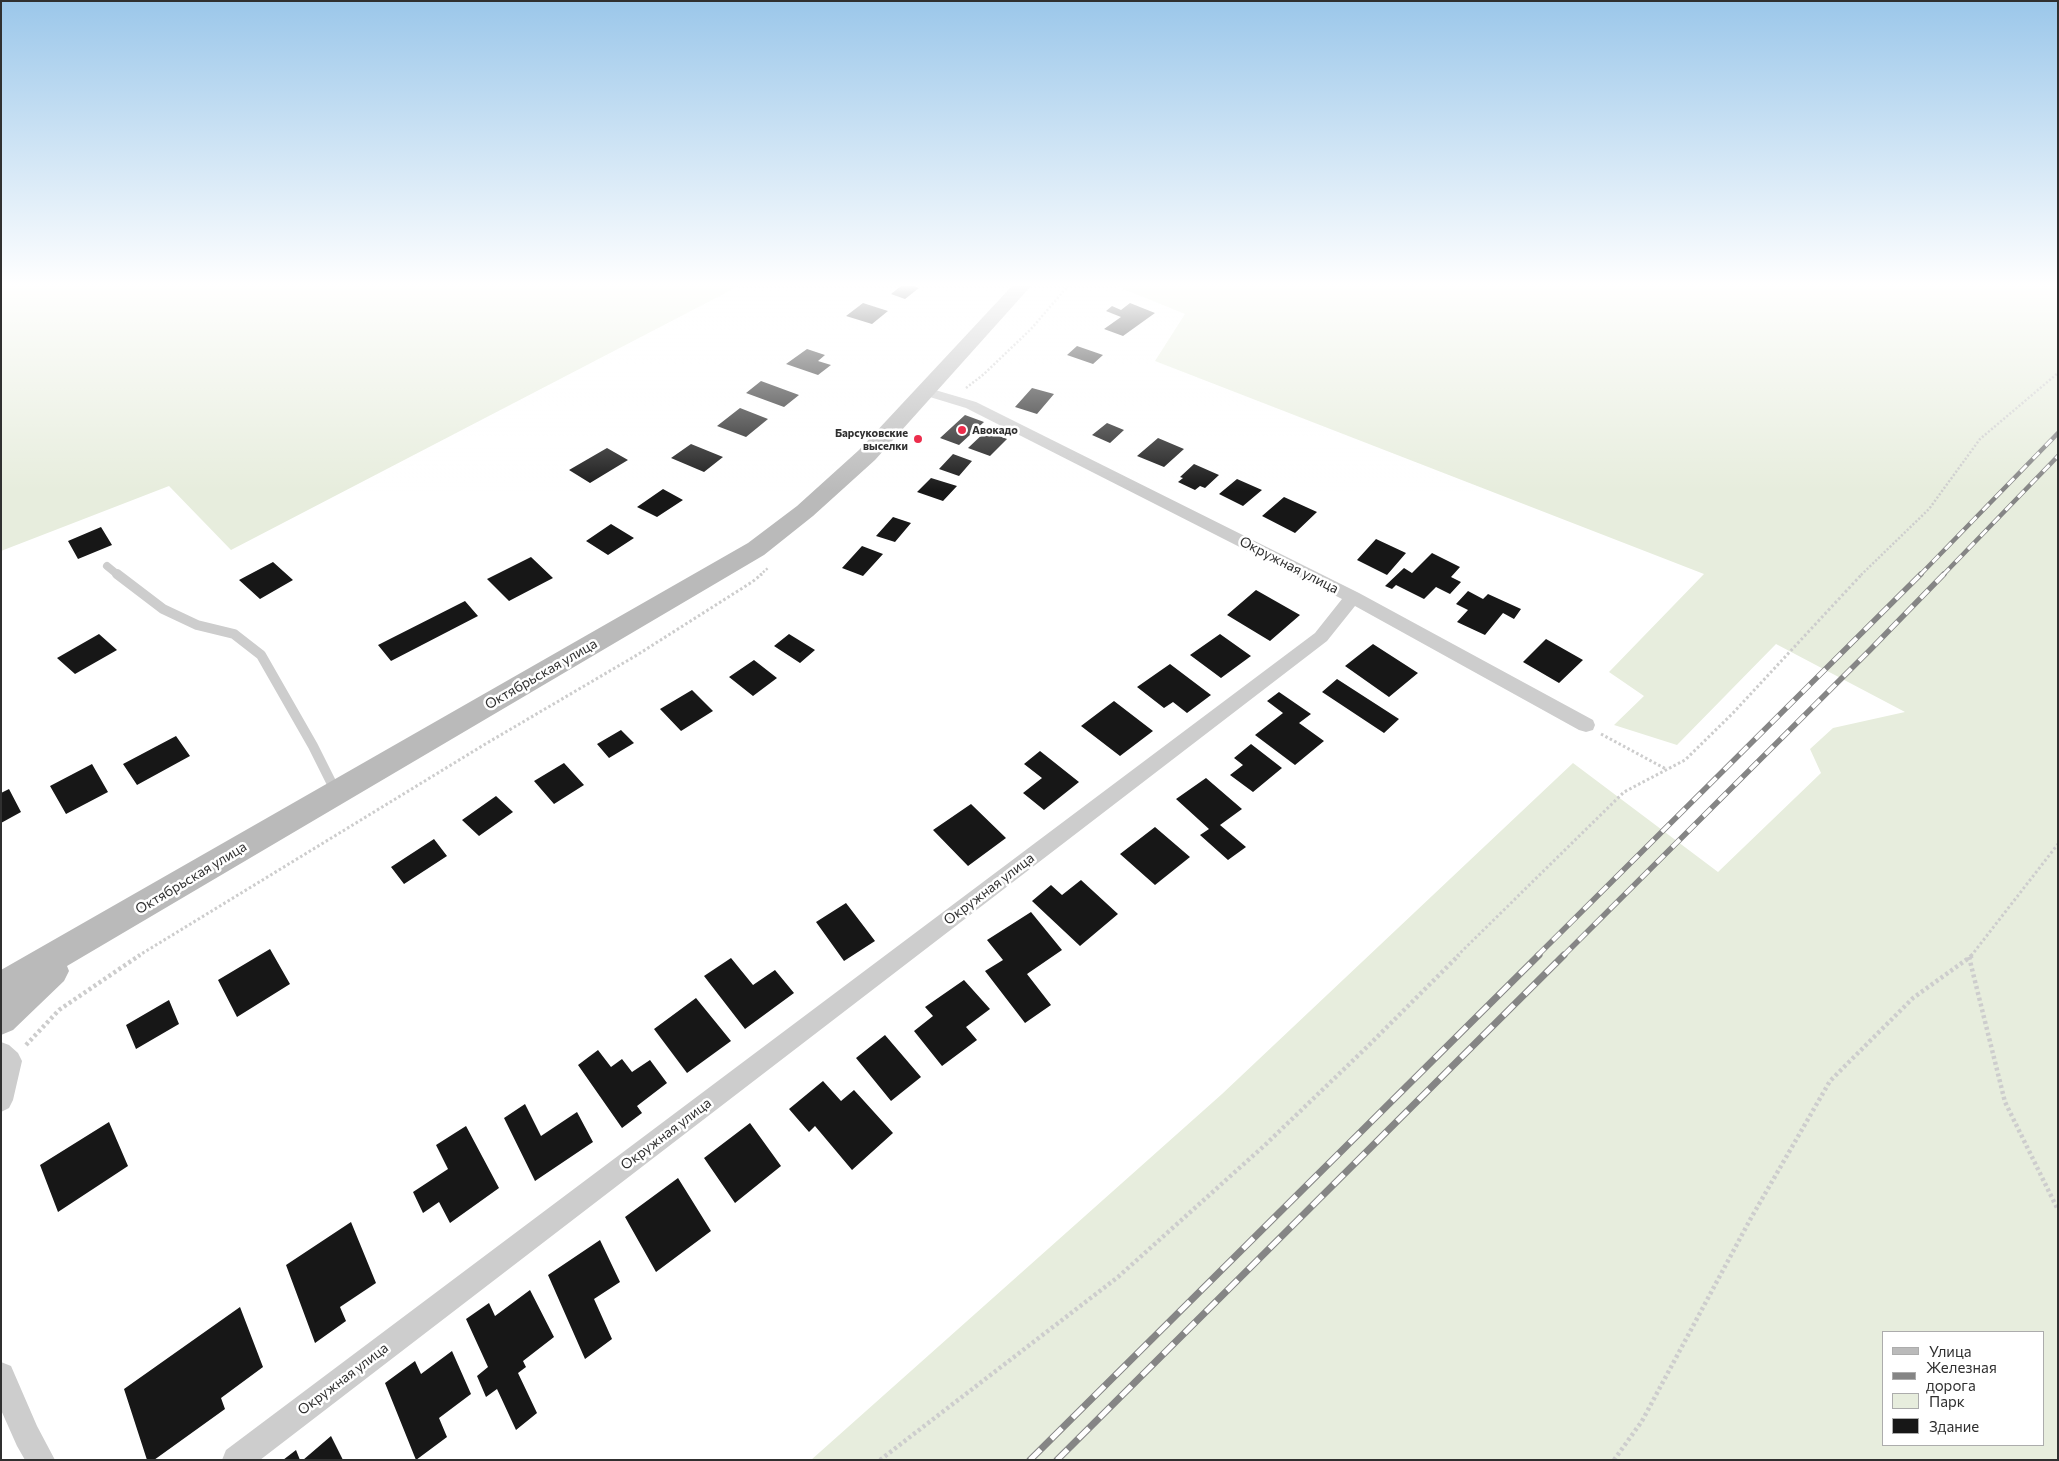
<!DOCTYPE html>
<meta charset="utf-8">
<style>
body{margin:0}
#map{position:relative;width:2059px;height:1461px;overflow:hidden;background:#fff;font-family:Commissioner,sans-serif}
canvas{display:block}
.frame{position:absolute;inset:0;border:2px solid #303030;pointer-events:none}
.legend{position:absolute;left:1882px;top:1331px;width:162px;height:115px;box-sizing:border-box;background:#fff;border:1px solid #acacac;margin:0;padding:6px 9px;list-style:none;font-size:15px;color:#303030}
.legend li{display:flex;align-items:center;gap:10px;height:25px}
.legend b{width:25px;border:1px solid #acacac}
</style>
<div id="map">
<canvas width="2059" height="1461"></canvas>
<div class="frame"></div>
<ul class="legend">
<li><b style="height:6px;background:#bababa"></b>Улица</li>
<li><b style="height:6px;background:#858585"></b>Железная дорога</li>
<li><b style="height:14px;background:#e7eddd"></b>Парк</li>
<li><b style="height:14px;background:#171717"></b>Здание</li>
</ul>
</div>
<script>
const context = document.querySelector('canvas').getContext('2d');
context.lineJoin = 'round';
function fillPath(path, color) { context.fillStyle = color; context.fill(path, 'evenodd'); }
const toPath = rows => new Path2D(rows.map(r => 'M' + r).join(''));
function trace(path, color, width, dash) { context.strokeStyle = color; context.lineWidth = width; context.lineCap = dash ? 'butt' : 'round'; context.setLineDash(dash || []); context.stroke(path); }
function label(font, color, halo, rows, align = 'center') {
  context.font = font + ' Commissioner,sans-serif'; context.lineWidth = 5; context.setLineDash([]); context.textBaseline = 'middle'; context.strokeStyle = halo; context.fillStyle = color; for (const [text, x, y, turn = 0] of rows) {
    context.save(); context.translate(x, y); context.rotate((+turn || 0) * Math.PI / 180); context.textAlign = isNaN(turn) ? turn : align; if (halo) context.strokeText(text, 0, 0); context.fillText(text, 0, 0); context.restore();
  }
}
fillPath(toPath([
 [1,286,739,286,231,550,169,486,1,551],
 [1116,286,2058,286,2058,1460,811,1460,1222,1094,1573,763,1718,872,1821,773,1810,749,1833,728,1905,712,1776,644,1677,745,1614,725,1644,696,1609,672,1704,574,1155,361,1185,314],
 [2043,1332,2043,1445,1883,1445,1883,1332]
]), '#e7eddd');
fillPath(toPath([
 [901,286,915,286,919,288,905,299,891,294],
 [863,303,888,311,872,324,846,316],
 [1130,303,1155,313,1123,336,1104,329,1121,317,1106,311,1112,306,1121,310],
 [1077,346,1103,355,1093,364,1067,355],
 [807,349,825,355,818,361,831,365,818,375,786,364],
 [761,381,799,395,784,407,746,393],
 [1032,388,1054,394,1037,414,1015,407],
 [740,408,768,419,746,437,717,426],
 [965,415,984,422,959,445,940,438],
 [1107,423,1124,430,1110,443,1092,435],
 [986,431,1007,439,990,456,968,448],
 [1158,438,1184,449,1164,467,1137,456],
 [691,444,723,457,704,472,671,458],
 [607,448,628,460,590,483,569,470],
 [953,454,972,461,959,476,939,469],
 [1194,464,1219,475,1205,488,1200,486,1195,490,1178,482,1183,478,1180,477],
 [931,478,957,486,943,501,917,492],
 [1237,479,1262,490,1243,506,1219,494],
 [663,489,683,500,657,517,637,507],
 [1284,497,1317,512,1295,533,1262,516],
 [893,517,911,523,895,542,876,536],
 [611,524,634,538,608,555,586,541],
 [101,527,112,545,78,559,68,541],
 [1376,539,1406,553,1387,575,1357,560],
 [862,546,883,554,863,576,842,568],
 [1432,553,1460,567,1451,577,1461,582,1450,594,1436,587,1424,599,1396,585,1392,589,1385,586,1404,568,1412,573],
 [531,557,553,578,509,601,487,579],
 [273,562,293,580,260,599,239,580],
 [1256,590,1300,615,1270,641,1227,615],
 [1468,591,1483,599,1488,594,1521,609,1514,619,1503,613,1485,635,1457,622,1468,610,1456,604],
 [465,601,478,616,391,661,378,645],
 [99,634,117,650,75,674,57,658],
 [789,634,815,650,800,663,774,646],
 [1220,634,1251,656,1221,678,1190,655],
 [1546,639,1583,660,1559,683,1523,662],
 [1373,644,1418,673,1389,697,1345,666],
 [754,660,777,678,753,696,729,677],
 [1170,664,1211,695,1187,713,1173,702,1164,708,1137,687],
 [1337,679,1399,719,1384,733,1322,692],
 [692,690,713,711,681,731,660,709],
 [1279,692,1311,714,1299,723,1324,741,1295,765,1255,735,1283,713,1267,701],
 [1114,701,1153,731,1120,756,1081,726],
 [621,730,634,743,609,758,597,744],
 [176,736,190,756,137,785,123,764],
 [1251,744,1282,768,1253,792,1230,775,1243,765,1234,758],
 [1040,751,1079,782,1044,810,1023,793,1042,778,1024,764],
 [564,763,584,785,554,804,534,781],
 [92,764,108,792,66,814,50,786],
 [1206,778,1242,809,1220,825,1246,847,1228,860,1200,835,1209,829,1176,799],
 [9,789,21,812,1,823,1,793],
 [496,796,513,812,479,836,462,820],
 [971,804,1006,838,968,866,933,830],
 [1155,827,1190,857,1155,885,1120,854],
 [434,839,447,856,404,884,391,867],
 [1081,880,1118,914,1080,946,1032,901,1051,885,1062,895],
 [846,903,875,941,844,961,816,922],
 [1031,912,1062,950,1027,974,1051,1005,1025,1023,985,971,1003,960,987,940],
 [270,949,290,984,237,1017,218,980],
 [731,958,753,985,775,970,794,993,745,1029,704,976],
 [964,980,990,1009,966,1027,977,1040,942,1066,914,1031,933,1016,925,1007],
 [696,998,731,1041,687,1073,654,1029],
 [169,1000,179,1024,136,1049,126,1025],
 [885,1035,921,1077,891,1101,856,1058],
 [598,1050,611,1067,622,1059,632,1072,650,1060,667,1083,637,1106,642,1113,622,1128,578,1065],
 [823,1081,841,1101,854,1090,893,1133,852,1170,815,1126,809,1132,789,1109],
 [525,1104,541,1136,577,1112,593,1142,535,1181,504,1118],
 [109,1122,128,1166,58,1212,40,1165],
 [750,1123,781,1166,735,1203,704,1158],
 [466,1126,499,1188,450,1223,439,1202,423,1213,413,1192,448,1169,436,1145],
 [678,1178,711,1231,656,1272,625,1217],
 [351,1222,376,1283,340,1307,346,1321,315,1343,286,1265],
 [600,1240,620,1282,594,1299,612,1339,585,1359,548,1275],
 [530,1290,554,1337,523,1361,526,1367,518,1373,537,1413,516,1430,497,1389,486,1397,477,1376,488,1367,466,1319,489,1303,495,1316],
 [240,1307,263,1367,221,1398,225,1409,154,1460,147,1460,124,1389],
 [452,1351,471,1394,439,1418,447,1437,416,1460,385,1383,415,1361,421,1374],
 [331,1436,343,1460,303,1460],
 [296,1450,300,1460,283,1460]
]), '#171717');
trace(toPath([
 [966,388,984,374,1031,329,1068,286],
 [760,575,768,568],
 [1861,575,1929,509,1980,439,2058,373]
]), '#cdcdcd', 2.5, [2, 2]);
trace(toPath([
 [1601,734,1666,769],
 [138,956,487,743,637,655,752,582,762,574],
 [1457,956,1624,792,1685,760,1733,713,1862,574],
 [1971,956,2058,844]
]), '#cdcdcd', 3, [2.5, 2.5]);
trace(toPath([
 [1969,957,2005,1102,2058,1210],
 [26,1045,59,1010,140,955],
 [880,1460,1118,1277,1265,1145,1367,1047,1459,955],
 [1614,1460,1642,1421,1751,1218,1830,1081,1913,998,1973,955]
]), '#cdcdcd', 4.5, [3, 3]);
trace(toPath([
 [107,566,118,575]
]), '#cdcdcd', 8);
trace(toPath([
 [117,574,163,609,197,625,234,634,261,655,313,746,336,792]
]), '#cdcdcd', 10);
fillPath(toPath([
 [925,387,976,402,1359,593,1593,720,1595,725,1593,730,1586,732,1579,730,1355,606,1327,641,260,1460,222,1460,226,1450,1315,633,1342,599,966,408,920,394,918,391,925,387],
 [1,1042,9,1045,18,1053,22,1061,13,1100,9,1108,1,1112,1,1042],
 [1,1362,11,1366,37,1426,55,1460,25,1460,17,1446,1,1410,1,1362]
]), '#cdcdcd');
fillPath(toPath([
 [1012,286,1031,286,875,460,813,516,764,555,67,966,69,971,64,981,13,1030,1,1035,1,970,748,543,797,506,859,450,1012,286]
]), '#bababa');
const railFar2 = toPath([
 [1920,575,2058,433],
 [1943,575,2058,456]
]);
const railFar1 = toPath([
 [1537,956,1921,574],
 [1563,956,1870,650,1944,574]
]);
const rail = toPath([
 [1030,1460,1539,955],
 [1057,1460,1564,955]
]);
trace(railFar2, '#858585', 4.5);
trace(railFar1, '#858585', 5.5);
trace(rail, '#858585', 7);
trace(railFar2, '#fff', 3, [9]);
trace(railFar1, '#fff', 4, [11]);
trace(rail, '#fff', 5, [15]);
const sky = context.createLinearGradient(0, 0, 0, 491);
sky.addColorStop(0, '#9bc7ea');
sky.addColorStop(0.58, '#fff');
sky.addColorStop(1, '#ffffff00');
context.fillStyle = sky;
context.fillRect(0, 0, 2059, 491);
for (const [x, y, r, color] of [
 [962,430,5,"#ec2d4c"],
 [918,439,5,"#ec2d4c"]
]) { const dot = new Path2D(); dot.arc(x, y, r, 0, 2 * Math.PI); context.fillStyle = color; context.fill(dot); trace(dot, '#fff', 2); }
label('bold 11px', '#303030', '#fff', [
 ["Авокадо",972,430],
 ["Барсуковские",908,433,"right"],
 ["выселки",908,446,"right"]
], 'left');
label('14px', '#303030', '#fff', [
 ["Окружная улица",1289,565,27],
 ["Октябрьская улица",541,674,-30],
 ["Октябрьская улица",191,878,-31],
 ["Окружная улица",989,889,-37],
 ["Окружная улица",666,1134,-37],
 ["Окружная улица",343,1379,-37]
]);
</script>
